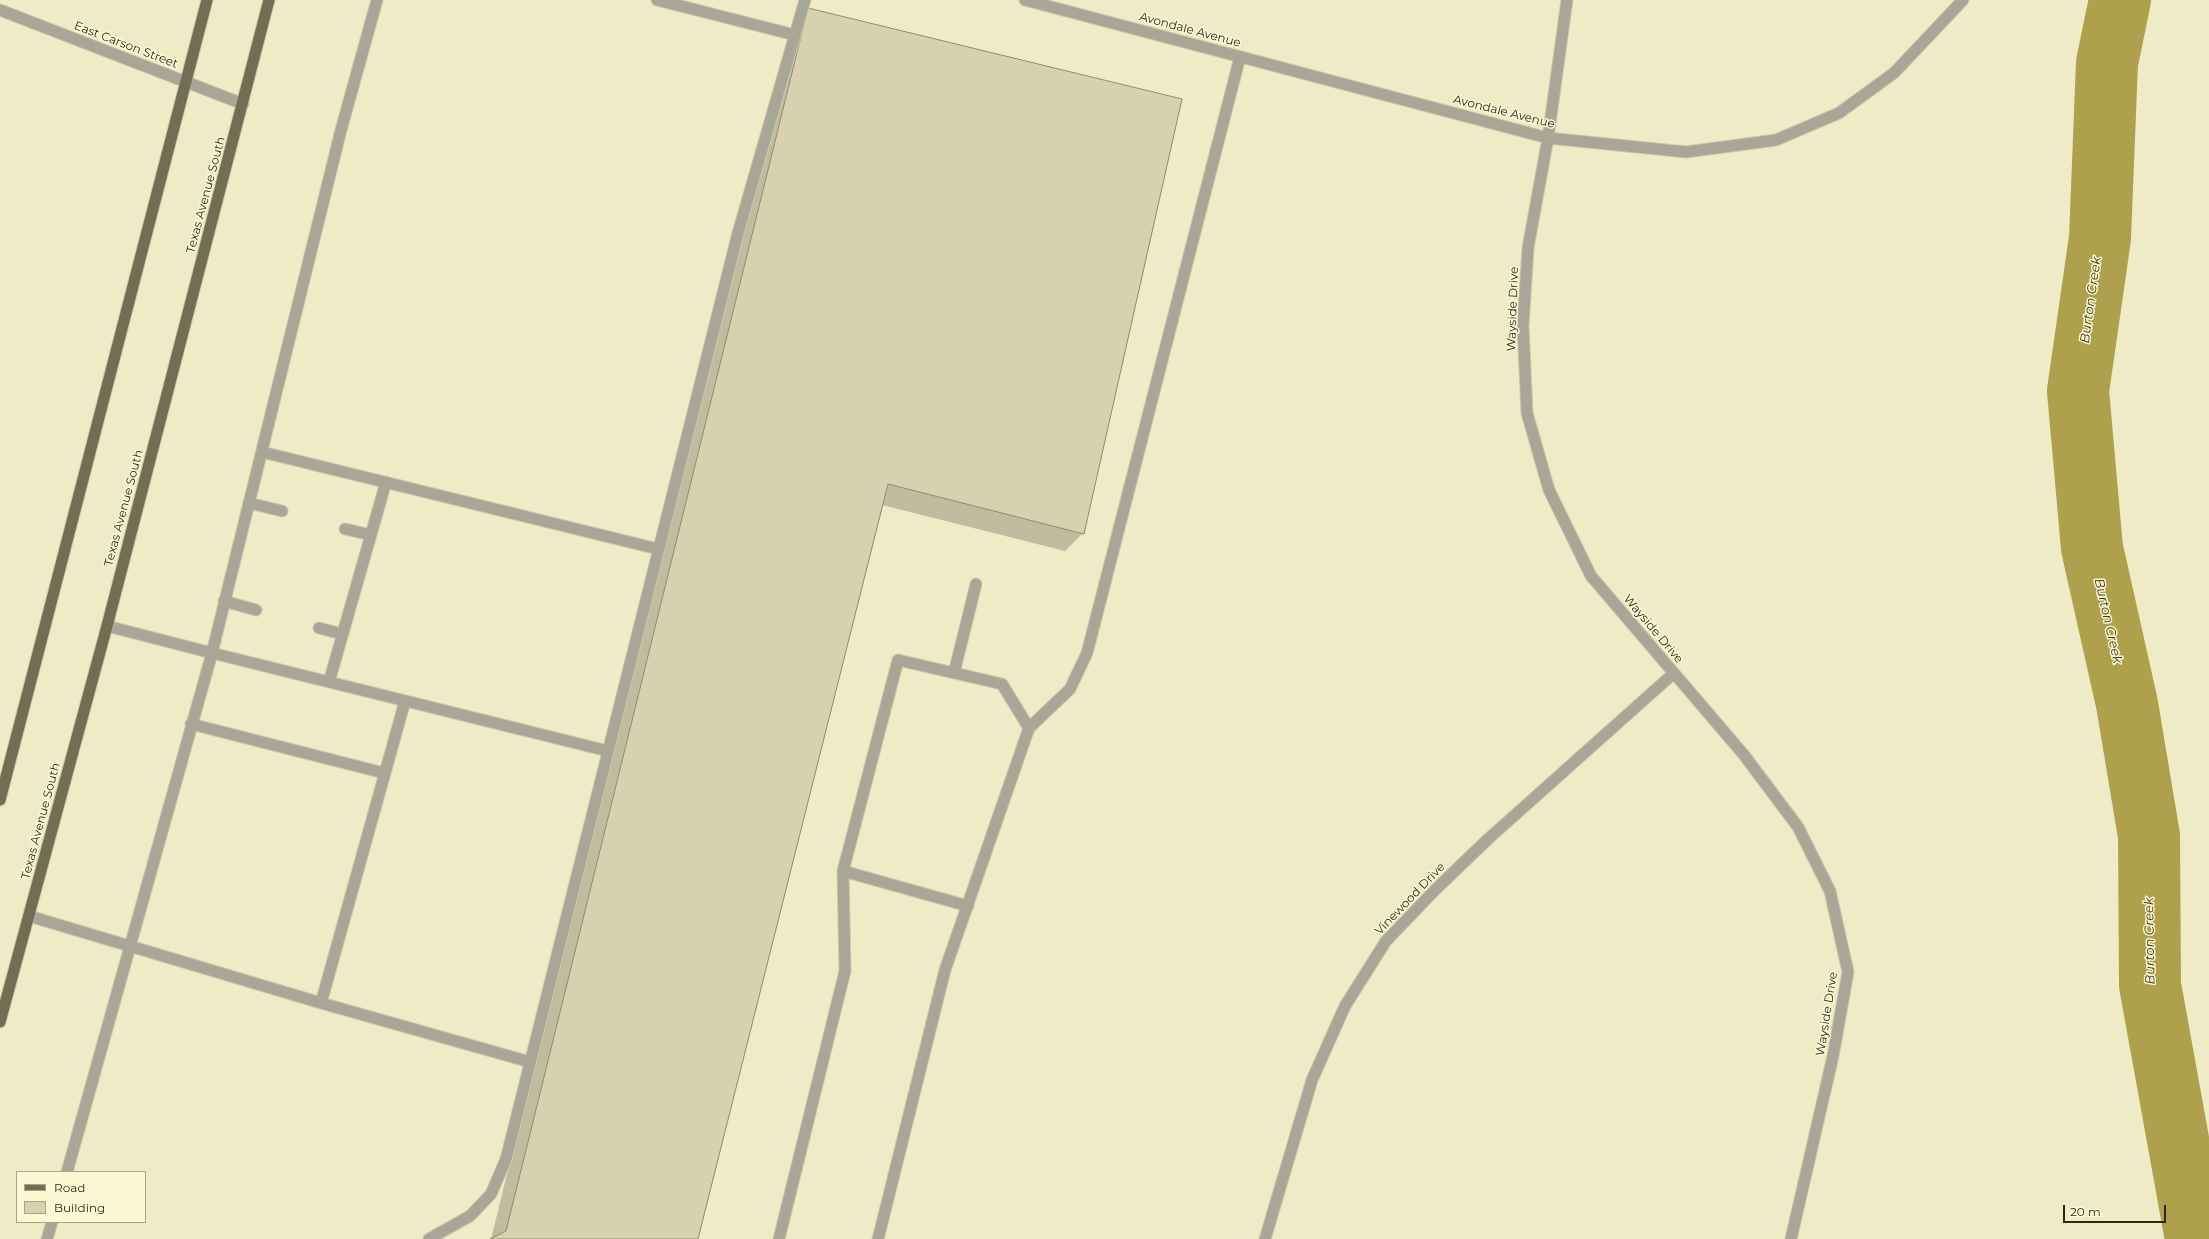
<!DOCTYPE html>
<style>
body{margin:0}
#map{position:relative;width:2209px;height:1239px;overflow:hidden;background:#f0ebc7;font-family:Montserrat,sans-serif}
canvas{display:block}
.legend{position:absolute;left:16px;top:1171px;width:130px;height:52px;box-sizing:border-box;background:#fdf8d4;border:1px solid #a9a58a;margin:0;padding:5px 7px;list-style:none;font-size:12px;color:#2a281b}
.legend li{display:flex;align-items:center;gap:8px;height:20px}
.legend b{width:20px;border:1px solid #a9a58a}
.scale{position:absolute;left:2063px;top:1205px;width:103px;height:18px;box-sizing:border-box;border:2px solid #2a281b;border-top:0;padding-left:5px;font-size:12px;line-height:14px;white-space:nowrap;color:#2a281b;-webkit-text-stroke:3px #fdf8d4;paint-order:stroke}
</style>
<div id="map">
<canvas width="2209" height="1239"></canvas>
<ul class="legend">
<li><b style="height:5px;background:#726e53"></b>Road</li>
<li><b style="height:11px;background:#d7d1af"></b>Building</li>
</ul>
<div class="scale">20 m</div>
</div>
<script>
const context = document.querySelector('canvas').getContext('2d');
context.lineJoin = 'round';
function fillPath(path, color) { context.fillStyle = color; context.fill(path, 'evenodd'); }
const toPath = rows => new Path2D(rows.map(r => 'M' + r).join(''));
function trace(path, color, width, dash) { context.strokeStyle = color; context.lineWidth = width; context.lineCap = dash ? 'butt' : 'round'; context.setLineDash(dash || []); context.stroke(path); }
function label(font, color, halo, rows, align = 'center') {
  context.font = font + ' Montserrat,sans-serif'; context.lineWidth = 3; context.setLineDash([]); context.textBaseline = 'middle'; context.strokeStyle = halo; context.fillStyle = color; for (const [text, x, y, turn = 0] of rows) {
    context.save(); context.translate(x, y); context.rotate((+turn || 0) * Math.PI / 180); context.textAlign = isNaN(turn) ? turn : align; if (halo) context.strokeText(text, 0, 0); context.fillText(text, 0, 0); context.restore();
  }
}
fillPath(toPath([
 [809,9,1083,533,1065,551,882,505,697,1239,491,1239,790,28]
]), '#0003');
trace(toPath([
 [2120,0,2107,63,2100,238,2078,391,2092,548,2127,704,2149,836,2150,985,2196,1239]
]), '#aea04c', 62);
const building = toPath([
 [808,8,1182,99,1084,534,888,484,698,1239,490,1239,506,1231,808,8]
]);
fillPath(building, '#d7d1af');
trace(building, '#8f8a69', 1);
const service = toPath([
 [657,0,795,35],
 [262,452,658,549],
 [249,503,282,511],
 [345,529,371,535],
 [224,601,256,610],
 [107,626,212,653,341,130,377,0],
 [319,628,342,634],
 [954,673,976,584],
 [329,682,386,482],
 [191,724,384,773],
 [843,871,968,906],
 [29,916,321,1003,530,1062],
 [321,1003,405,701],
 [67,1172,212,653,608,751],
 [47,1239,52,1222],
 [429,1239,470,1216,491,1194,506,1159,738,233,805,0],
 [779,1239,845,971,843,871,898,660,1002,684,1029,728],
 [878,1239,945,970,1029,728,1070,689,1087,653,1240,57]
]);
const minor = toPath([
 [1025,0,1548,138,1686,152,1776,140,1839,113,1894,73,1963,0],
 [1567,0,1548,138,1528,248,1523,326,1527,413,1549,490,1591,576,1744,755,1798,827,1830,891,1848,972,1833,1056,1791,1239],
 [1265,1239,1312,1080,1345,1006,1386,941,1435,890,1487,840,1674,673]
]);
const tertiary = toPath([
 [0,10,243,104]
]);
const primary = toPath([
 [0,800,207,0],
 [0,1022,107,626,269,0]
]);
trace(service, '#ccc8a8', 13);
trace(minor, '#ccc8a8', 13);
trace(tertiary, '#ccc8a8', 13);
trace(primary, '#ccc8a8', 13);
trace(service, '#a8a697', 11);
trace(minor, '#a8a697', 11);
trace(tertiary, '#a8a697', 11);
trace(primary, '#726e53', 11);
label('12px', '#2a281b', '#fdf8d4', [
 ["Avondale Avenue",1190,30,15],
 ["East Carson Street",126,45,21],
 ["Avondale Avenue",1504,112,14],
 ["Texas Avenue South",206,195,-75],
 ["Wayside Drive",1513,309,-88],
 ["Texas Avenue South",124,508,-75],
 ["Wayside Drive",1653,629,50],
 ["Texas Avenue South",41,821,-75],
 ["Vinewood Drive",1410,899,-46],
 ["Wayside Drive",1827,1014,-81]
]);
label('italic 13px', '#3b3510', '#fdf8d4', [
 ["Burton Creek",2091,300,-82],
 ["Burton Creek",2108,621,77],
 ["Burton Creek",2150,941,-91]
]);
</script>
